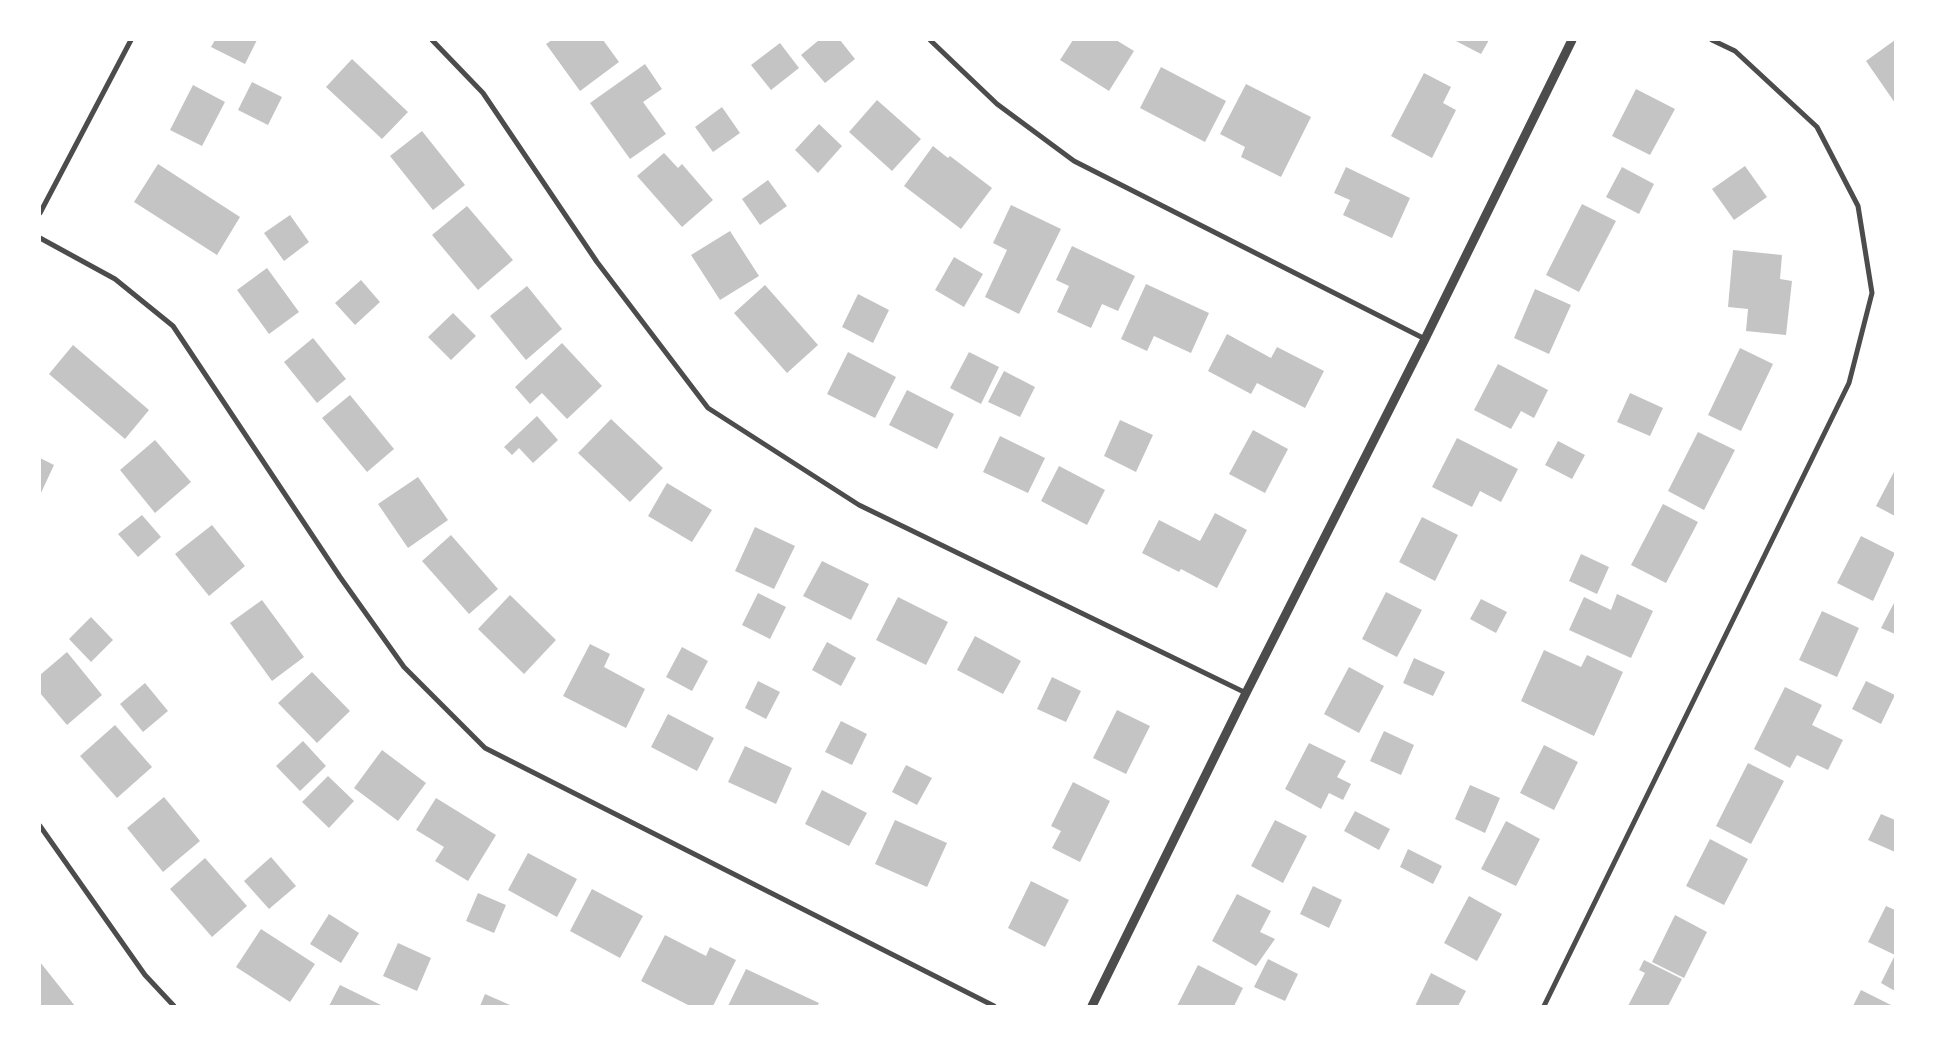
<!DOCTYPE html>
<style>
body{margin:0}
#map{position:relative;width:1935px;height:1046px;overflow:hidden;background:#fff;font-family:"Exo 2",sans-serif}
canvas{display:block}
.frame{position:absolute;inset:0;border:41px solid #fff;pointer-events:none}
</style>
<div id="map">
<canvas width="1935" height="1046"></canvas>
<div class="frame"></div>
</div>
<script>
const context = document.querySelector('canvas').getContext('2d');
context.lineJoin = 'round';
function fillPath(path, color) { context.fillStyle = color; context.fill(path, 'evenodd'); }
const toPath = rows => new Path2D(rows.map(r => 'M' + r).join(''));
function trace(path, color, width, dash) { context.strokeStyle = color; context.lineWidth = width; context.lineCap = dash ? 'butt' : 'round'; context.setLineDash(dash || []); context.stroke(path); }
fillPath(toPath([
 [215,40,257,40,245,64,211,47],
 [552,40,603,40,619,62,580,91,546,44],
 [819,40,840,40,855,59,825,83,801,55],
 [1073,40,1116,40,1134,51,1109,91,1060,60],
 [1454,40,1489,40,1481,54],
 [1895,40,1895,103,1866,61],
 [780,43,799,68,771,90,751,65],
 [352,59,408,112,382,139,326,87],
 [645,64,662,89,643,102,666,134,630,159,590,103],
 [1161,67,1226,101,1205,142,1140,108],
 [1424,73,1451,87,1443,103,1456,110,1432,158,1391,136],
 [252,82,282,97,268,125,238,110],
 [1246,84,1311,117,1281,177,1241,157,1245,147,1220,134],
 [193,85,225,102,202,146,170,130],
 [1636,89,1675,109,1650,155,1612,136],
 [877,100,921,139,892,171,849,132],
 [722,107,740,133,713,152,695,127],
 [819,124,842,146,818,173,795,150],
 [422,131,465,185,433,210,390,156],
 [933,146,948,158,950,156,992,188,961,229,904,186],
 [664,153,678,168,682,164,713,200,682,227,637,176],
 [158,164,240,217,217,255,134,202],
 [1745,166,1767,197,1734,220,1712,189],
 [1346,167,1410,198,1392,238,1343,215,1350,200,1334,193],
 [1622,167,1654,184,1639,214,1606,197],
 [768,180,787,206,760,225,742,199],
 [1582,204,1616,221,1579,292,1546,275],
 [1011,205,1061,229,1019,314,985,297,1007,250,993,243],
 [467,206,513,260,478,290,432,235],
 [290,215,309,242,284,261,264,233],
 [730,231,759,276,720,300,691,255],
 [1072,246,1135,276,1118,311,1102,304,1091,328,1057,312,1069,286,1056,280],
 [1733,250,1782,255,1780,279,1792,281,1786,335,1746,331,1748,309,1728,307],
 [954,257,983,274,964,307,935,290],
 [267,268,299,312,269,334,237,290],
 [361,280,380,302,355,325,335,303],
 [1146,284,1209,313,1191,353,1154,336,1147,351,1121,339],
 [765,285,818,345,787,373,734,313],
 [527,286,562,329,526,360,490,316],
 [1535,289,1571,305,1549,354,1514,338],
 [858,294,889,310,873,343,842,327],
 [453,313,476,336,451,360,428,337],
 [1227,334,1271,358,1277,347,1324,371,1305,408,1257,383,1251,394,1208,371],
 [313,338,346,379,317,403,284,362],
 [562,343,602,386,567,419,542,393,530,404,515,387],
 [73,345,149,410,125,439,49,374],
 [1740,348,1773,364,1741,431,1708,415],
 [848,352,896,377,875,418,827,394],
 [969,352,999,367,981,404,950,388],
 [1498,364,1548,390,1534,418,1521,411,1511,429,1474,410],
 [1004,371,1035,387,1020,417,988,402],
 [907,390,954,414,937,449,889,425],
 [1630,393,1663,408,1650,436,1617,422],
 [350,395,394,449,367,472,322,418],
 [537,416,558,440,533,463,519,448,512,455,504,447],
 [611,419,663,468,630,502,578,453],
 [1120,420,1153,435,1136,472,1104,456],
 [1253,430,1288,449,1265,493,1229,474],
 [1698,432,1735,450,1704,510,1668,491],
 [1000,436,1045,458,1028,493,983,472],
 [1457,438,1518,469,1501,502,1480,491,1472,507,1432,487],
 [155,440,191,482,155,513,120,470],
 [1558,441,1585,455,1572,479,1545,465],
 [40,458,54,465,40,495],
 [1059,466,1105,490,1087,525,1041,501],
 [1895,470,1895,516,1876,506],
 [418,477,448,520,408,548,378,504],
 [667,483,712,510,692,542,648,516],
 [1663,504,1698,522,1666,583,1631,565],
 [1215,513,1247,530,1217,588,1181,569,1179,572,1142,553,1159,520,1200,541],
 [142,515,161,537,138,557,118,534],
 [1422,517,1458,535,1435,581,1399,562],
 [212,525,245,566,209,596,175,554],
 [755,527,795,546,774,589,735,571],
 [451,535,498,589,469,614,422,561],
 [1861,536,1895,553,1873,601,1837,583],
 [1581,554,1609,567,1597,594,1569,581],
 [822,561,869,584,851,620,803,596],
 [1386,592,1422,610,1397,657,1362,639],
 [758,593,786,607,770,639,742,625],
 [1617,594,1653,611,1631,658,1569,630,1584,597,1611,610],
 [510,595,556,640,524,674,478,629],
 [898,597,948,622,926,665,876,640],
 [1481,599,1507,612,1496,633,1470,619],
 [262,600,304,657,272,681,230,623],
 [1895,601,1895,634,1881,628],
 [1822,611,1859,628,1837,677,1799,660],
 [91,617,113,640,91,662,69,639],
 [975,636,1021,661,1003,694,957,670],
 [827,642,856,658,841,686,812,670],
 [590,644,610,654,604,667,645,689,626,728,563,696],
 [682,647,708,661,692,691,666,677],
 [1544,650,1581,667,1587,655,1623,672,1594,736,1521,701],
 [67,652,102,695,67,725,40,693,40,675],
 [1414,658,1445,672,1433,696,1403,683],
 [1349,667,1384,686,1359,733,1324,714],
 [312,672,350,711,317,743,278,703],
 [1052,677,1081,691,1066,722,1037,709],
 [758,681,780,692,766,719,745,708],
 [1866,681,1895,695,1881,724,1852,709],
 [145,683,168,711,143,732,120,704],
 [1785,687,1822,705,1812,725,1843,740,1828,770,1797,755,1790,768,1754,749],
 [1117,710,1150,726,1126,774,1093,758],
 [668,714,714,738,697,771,651,747],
 [841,721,867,734,852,765,825,752],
 [115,725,152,767,117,798,80,756],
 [1384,731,1414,745,1401,775,1370,761],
 [303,741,326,766,300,791,276,766],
 [1309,743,1346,761,1337,777,1351,784,1343,800,1329,793,1321,809,1285,789],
 [1544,745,1578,762,1554,810,1520,793],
 [745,746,792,768,776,804,728,782],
 [382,750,426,783,398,821,354,788],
 [1748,763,1784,781,1751,844,1716,826],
 [906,765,932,778,917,805,892,792],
 [328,776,354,801,329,828,302,802],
 [1073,782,1110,801,1080,862,1052,848,1061,831,1051,826],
 [1470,785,1500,798,1485,833,1455,819],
 [822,790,867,813,849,846,805,824],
 [164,797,200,841,163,872,127,828],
 [436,798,496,835,468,881,435,861,444,847,416,830],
 [1355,811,1390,829,1379,850,1344,831],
 [1881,814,1895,820,1895,852,1868,840],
 [895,820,947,843,927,887,875,864],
 [1275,820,1307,836,1283,883,1251,866],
 [1506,821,1540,839,1516,886,1481,869],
 [1710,839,1748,859,1724,905,1686,886],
 [1408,849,1442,866,1433,884,1400,867],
 [528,853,577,879,557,917,508,890],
 [271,857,296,886,269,909,244,881],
 [205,858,247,906,212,937,170,889],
 [1031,881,1069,900,1045,947,1008,928],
 [1313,886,1342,900,1329,928,1300,914],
 [592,889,643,916,620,958,570,931],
 [478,893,506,905,494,933,466,921],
 [1237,894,1271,911,1260,932,1275,939,1256,966,1212,941],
 [1469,896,1502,914,1477,961,1444,943],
 [1886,906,1895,910,1895,991,1881,983,1895,955,1868,942],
 [329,914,359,933,341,963,310,944],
 [1675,915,1707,932,1684,978,1652,962],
 [261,929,315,964,290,1002,236,967],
 [665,935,706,956,710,947,736,960,713,1006,690,1006,641,981],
 [398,943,431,958,417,991,383,976],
 [1268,959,1298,974,1285,1001,1254,987],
 [1644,960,1682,979,1668,1006,1628,1006,1645,973,1639,970],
 [40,962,75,1006,40,1006],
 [1198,965,1243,988,1234,1006,1177,1006],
 [746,969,819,1003,817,1006,728,1006],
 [1431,973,1466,991,1458,1006,1415,1006],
 [340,985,383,1006,329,1006],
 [1861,990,1893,1006,1853,1006],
 [485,994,510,1005,509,1006,480,1006]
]), '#c4c4c4');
trace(toPath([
 [432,40,483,93,597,262,708,408,859,505,1246,693],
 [930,40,997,104,1074,161,1425,339],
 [40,213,131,40],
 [40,238,115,279,173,326,340,577,404,667,485,748,994,1006],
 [40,826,145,975,174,1006],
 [1544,1006,1849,383,1872,293,1858,206,1817,127,1735,51,1712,40]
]), '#4c4c4c', 5);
trace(toPath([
 [1092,1006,1246,693,1425,339,1572,40]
]), '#4c4c4c', 9);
</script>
